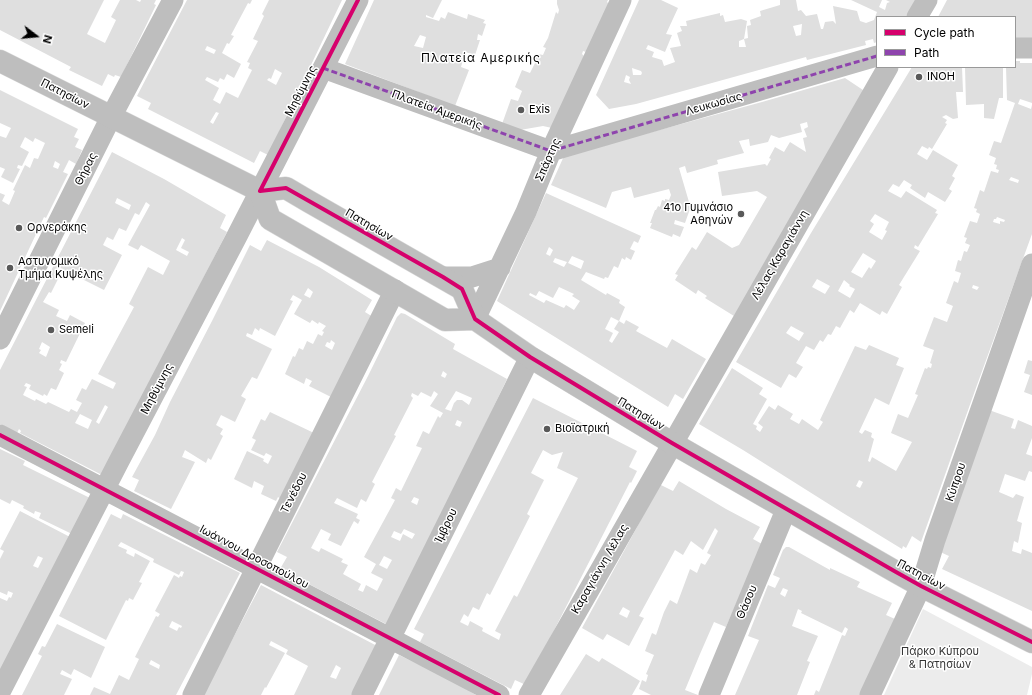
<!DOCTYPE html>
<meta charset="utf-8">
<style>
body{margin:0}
#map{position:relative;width:1032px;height:695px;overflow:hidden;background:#fff;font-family:Inter,sans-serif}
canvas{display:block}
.legend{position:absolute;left:876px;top:16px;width:140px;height:52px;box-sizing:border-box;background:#fff;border:1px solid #999;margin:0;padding:5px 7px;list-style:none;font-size:12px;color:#000}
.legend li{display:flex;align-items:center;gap:8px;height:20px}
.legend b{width:20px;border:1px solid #999}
.north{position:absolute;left:16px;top:16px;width:40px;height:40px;-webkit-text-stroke:3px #fff;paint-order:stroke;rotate:106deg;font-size:11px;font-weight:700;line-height:16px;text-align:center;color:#000}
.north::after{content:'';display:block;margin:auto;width:14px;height:18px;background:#000;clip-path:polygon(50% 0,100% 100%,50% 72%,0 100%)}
</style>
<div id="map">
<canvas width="1032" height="695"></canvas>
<ul class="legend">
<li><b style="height:5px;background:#d6006c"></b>Cycle path</li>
<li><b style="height:5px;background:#8e44ad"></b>Path</li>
</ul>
<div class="north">N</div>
</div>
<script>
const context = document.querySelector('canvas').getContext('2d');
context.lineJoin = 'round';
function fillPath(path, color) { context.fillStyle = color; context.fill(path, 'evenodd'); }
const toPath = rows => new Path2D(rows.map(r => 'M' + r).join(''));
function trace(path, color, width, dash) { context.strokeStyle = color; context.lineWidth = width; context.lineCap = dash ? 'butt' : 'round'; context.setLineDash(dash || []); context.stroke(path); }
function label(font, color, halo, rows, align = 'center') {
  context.font = font + ' Inter,sans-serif'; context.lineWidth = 3; context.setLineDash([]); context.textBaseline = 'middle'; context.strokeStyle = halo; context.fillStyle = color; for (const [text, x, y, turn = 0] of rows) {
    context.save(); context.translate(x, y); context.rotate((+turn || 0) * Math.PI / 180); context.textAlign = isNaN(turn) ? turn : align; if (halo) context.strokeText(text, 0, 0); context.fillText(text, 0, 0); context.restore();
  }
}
fillPath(toPath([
 [923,609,1032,667,1032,674,1027,695,884,695]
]), '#ececec');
fillPath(toPath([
 [0,0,104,0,87,34,105,43,116,20,111,17,120,0,136,0,140,2,141,0,156,0,154,4,156,5,121,77,115,75,114,77,108,74,102,86,69,70,71,67,0,30],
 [187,0,252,0,250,4,248,3,231,35,234,36,229,44,227,43,222,53,241,64,234,78,227,74,224,80,220,78,218,82,207,77,205,80,219,88,213,100,220,104,226,92,238,98,252,70,248,68,250,63,247,62,258,41,253,39,264,16,262,14,269,0,342,0,268,155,260,151,254,163,148,109,151,103,137,96],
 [207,46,216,50,214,54,205,50],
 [275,69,282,73,276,85,267,80,269,78,271,79],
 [216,112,219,113,213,124,210,122],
 [374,0,442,0,433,18,426,15,426,17,439,21,441,17,445,19,448,12,467,19,468,14,485,20,483,23,486,24,482,36,478,34,477,40,480,40,475,55,465,52,461,67,469,70,455,106,345,64],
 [420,35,426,37,423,48,414,46],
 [557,0,608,0,607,2,609,4,586,52,583,51,582,54,584,56,552,128,543,126,520,130,502,124,511,99,518,101,522,91,515,87,522,70,530,73,535,63,533,60,534,57,538,54,543,55,546,48,543,47,548,38,556,12,558,14,559,10,557,4],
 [639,0,661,0,678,8,666,34,672,35,665,52,648,45,646,49,654,52,652,57,662,60,664,66,675,62,670,48,681,46,677,33,682,31,680,26,687,26,686,21,720,13,720,16,723,15,725,22,741,19,747,21,744,39,739,41,739,47,746,47,744,39,748,38,747,26,751,25,750,20,761,16,760,11,780,5,780,0,796,0,798,11,801,10,806,16,817,14,821,29,823,29,825,22,833,21,836,24,833,6,857,11,860,21,866,23,874,20,877,12,851,0,882,0,879,7,885,10,887,3,890,2,886,0,920,0,912,17,877,17,877,42,874,43,873,39,865,41,866,45,807,60,806,57,636,104,609,109,596,95],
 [802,24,801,35,796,36,793,26],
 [632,68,641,71,642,73,641,75,633,75],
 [626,75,630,77,629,80,631,84,624,82],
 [947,0,1032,0,1032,38,1015,38,1015,17,938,17],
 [1015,61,1020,61,1020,63,1032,63,1032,103,1020,99,1018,104,1031,109,1032,105,1032,234,977,385,921,542,912,536,906,548,903,546,902,549,843,513,743,450,699,424,732,368,763,388,759,394,767,399,753,424,757,426,756,429,760,432,763,427,758,423,769,406,775,410,778,405,793,414,790,419,799,424,802,419,818,430,823,422,820,420,855,346,866,350,869,345,899,358,896,365,904,368,889,405,875,398,859,432,862,434,865,430,872,433,871,437,874,439,868,461,870,462,872,457,896,471,912,442,891,433,898,414,908,418,918,395,915,394,925,368,927,369,928,367,931,368,932,364,930,363,934,350,923,346,934,317,947,322,953,306,946,303,954,281,958,283,961,273,955,271,958,260,961,261,964,251,967,252,970,245,965,243,967,238,964,237,970,221,977,223,980,214,976,212,977,209,974,208,980,190,984,192,991,171,998,173,999,170,996,169,997,165,994,164,996,158,989,155,994,141,1001,143,1015,103,1007,100,1006,67,1015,67],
 [1011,177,1019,180,1018,183,1009,180],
 [997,217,1005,220,1004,222,1000,221,1000,224,993,222,994,219,996,219],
 [973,285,979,287,977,290,972,288],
 [859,480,863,482,860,488,856,486],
 [912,67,962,67,963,92,956,92,958,118,953,119,946,115,942,117,947,120,945,123,947,124,932,149,929,147,928,149,922,146,917,154,927,160,933,150,958,165,952,176,955,178,949,189,952,191,945,202,928,192,925,198,910,188,912,185,904,180,899,187,893,184,888,191,901,198,906,191,937,210,935,213,938,214,918,247,915,245,914,248,920,251,899,285,902,287,887,314,882,311,880,315,860,303,854,313,850,310,840,328,836,326,831,335,828,334,823,342,820,340,814,350,806,346,796,363,803,367,796,378,789,374,781,388,736,362,811,233],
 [875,214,889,222,885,230,887,231,882,240,869,232,874,224,870,221],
 [863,253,876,261,871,269,869,267,862,278,851,272],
 [817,279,830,286,825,294,812,287],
 [844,280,850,285,849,286,855,289,850,298,838,291],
 [791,326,804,333,799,341,786,333],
 [965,67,1003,67,1003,98,999,98,994,119,984,118,984,104,966,105],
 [845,78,866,92,734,316,705,298,707,296,698,290,696,294,675,280,678,275,675,274,692,247,696,250,707,232,732,248,739,245,767,197,757,191,722,196,718,172,765,164,767,166,771,159,769,158,775,147,784,152,790,142,806,152,803,138,807,137,804,129,808,127,807,122,800,124,802,132,779,138,771,135,768,142,750,146,749,139,739,141,744,153,717,160,718,164,687,173,685,166,679,168,689,202,683,204,691,206,685,223,675,220,674,224,684,227,680,237,673,234,672,237,650,228,652,223,650,223,655,210,656,210,658,206,660,207,662,200,665,201,665,199,669,200,671,195,669,189,634,198,631,187,612,192,606,208,551,185,564,156,762,102],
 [0,90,78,129,74,137,79,139,75,147,82,150,76,164,69,160,63,172,68,174,46,218,44,217,0,311,0,193,5,195,2,201,9,205,15,191,13,190,25,165,30,168,34,158,38,159,45,143,35,138,33,142,25,137,20,147,29,152,22,166,18,165,17,168,20,169,13,183,1,177,5,169,0,167,0,136,6,138,11,128,0,123],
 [55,161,60,164,58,169,53,167],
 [112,152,164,179,226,215,220,228,227,232,135,412,104,476,20,433,21,431,19,429,17,433,0,424,0,370],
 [117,198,131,205,129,210,115,203],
 [146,202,150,205,128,245,138,250,141,245,170,261,163,275,148,267,129,304,134,307,98,374,116,383,113,389,92,379,86,390,82,388,76,400,82,403,77,412,71,409,69,412,48,402,46,404,36,399,35,401,23,395,27,387,24,386,26,383,31,385,29,389,43,396,44,394,47,396,51,388,56,390,64,373,59,370,62,364,60,363,61,360,66,362,85,323,70,315,67,321,56,316,59,310,43,302,49,292,51,293,59,277,54,275,58,267,104,290,122,255,103,245,107,237,113,240,119,228,126,231,135,213,139,215],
 [182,238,185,240,181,248,189,252,187,256,176,250],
 [42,342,50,347,46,357,39,353,41,350,39,349],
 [105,405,108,407,99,424,96,422],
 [80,414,92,420,88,429,75,423],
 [546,193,641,236,638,243,634,241,630,249,635,251,631,260,626,257,625,260,622,258,618,268,614,266,608,278,605,277,604,279,586,272,581,280,606,295,607,293,620,300,619,303,625,307,619,321,624,324,626,320,639,327,636,331,667,348,672,339,706,359,683,399,675,394,668,407,497,301],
 [549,247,553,250,550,256,546,254],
 [572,256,584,261,581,269,568,263],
 [555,258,567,262,564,267,553,262],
 [559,287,574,294,572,296,580,301,574,310,566,305,564,308,546,300,544,303,529,295,530,293,536,296,539,291,553,298],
 [611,317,619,321,614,329,619,332,612,343,609,341,613,333,605,329],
 [267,240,319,267,372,300,365,312,373,317,331,397,309,386,312,381,306,378,304,384,285,374,293,356,295,357,299,348,303,350,307,341,313,344,318,334,322,336,324,332,322,331,326,326,319,322,318,324,312,320,310,323,294,314,302,300,293,295,290,300,293,301,275,336,260,328,259,331,255,328,252,335,247,333,246,336,272,349,257,379,252,377,241,396,246,399,235,422,221,415,216,425,223,429,220,434,223,436,211,460,208,458,206,463,185,450,182,457,195,462,171,509,134,491,139,480,132,477,155,435,170,402,212,321,250,245,261,251],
 [308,288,313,292,310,298,304,295],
 [331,340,335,343,332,350,325,346,327,342,330,343],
 [401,313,405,314,455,344,453,349,507,379,426,547,386,624,280,569,287,557,277,552,368,376,397,317],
 [443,371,447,374,445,378,441,376],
 [434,391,438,394,430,406,443,413,440,418,438,416,429,434,423,431,416,446,422,448,401,491,396,488,391,498,395,500,364,557,376,564,371,573,383,579,377,591,366,585,363,592,358,590,361,584,343,574,348,565,341,562,343,559,321,548,319,552,311,548,321,529,331,534,328,540,341,546,354,521,358,524,360,520,356,518,358,514,334,503,337,498,357,508,361,499,366,502,375,484,372,482,396,436,394,435,413,398,411,396,412,393,418,396,421,392,431,397],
 [456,391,472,398,469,405,462,400,457,400,454,403,451,411,445,409],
 [457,420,462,422,460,427,455,425],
 [414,497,419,499,417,505,411,502],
 [404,529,415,534,412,539,403,534,400,541,391,537,394,531,401,534],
 [384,556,392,560,387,569,379,565],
 [1028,360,1032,361,1032,395,1024,392,1030,375,1024,373],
 [533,398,637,451,629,467,637,471,631,483,630,482,526,685,515,680,511,689,420,642,424,634,414,629],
 [543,450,552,455,563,452,557,468,578,478,517,597,514,595,495,631,501,634,499,640,482,631,483,628,470,621,468,626,460,622,464,614,468,617,473,607,479,610,487,593,490,595,530,516,527,514,544,480,531,473],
 [989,410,1014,419,1011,428,1015,429,1018,420,1032,426,1032,438,1026,454,1032,456,1032,472,1029,471,1025,481,1005,474,999,492,1013,498,1016,494,1024,497,1017,521,1022,523,1018,543,1014,541,1012,551,1021,554,1022,549,1032,553,1032,611,942,569,949,556,938,551],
 [270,412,314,433,281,499,278,497,276,501,261,494,264,486,254,481,252,488,234,479,247,451,264,459,263,461,268,464,272,456,266,453,264,456,251,450,256,440,252,438,261,419,265,421],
 [0,449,25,461,23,465,90,498,72,534,39,518,41,513,35,511,34,514,23,508,24,506,12,500,10,504,0,499],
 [679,481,726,509,760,527,753,539,762,544,726,627,714,622,700,654,685,690,698,695,651,695,639,689,642,680,646,682,648,675,646,674,654,655,645,651,652,633,656,635,664,612,670,600,677,604,690,569,697,573,701,563,705,565,711,555,707,553,718,531,715,528,703,550,691,541,683,555,675,550,639,616,644,618,629,646,607,634,603,640,582,628,636,529,659,484,673,491],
 [623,607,630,611,627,618,619,614],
 [20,511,70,537,0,677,0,598,7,601,9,597,11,598,13,593,8,591,7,595,0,592,0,559,4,551,0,549],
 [38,556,43,558,38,568,33,566],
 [111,514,121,519,123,514,240,573,176,695,90,695,94,687,110,694,119,675,129,680,139,659,135,657,156,616,158,617,160,614,155,611,174,575,179,578,180,576,182,577,184,572,181,571,179,575,153,562,154,559,121,542,118,546,127,550,126,553,134,557,135,553,150,561,139,582,142,583,133,600,129,598,128,601,126,600,106,640,59,616],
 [172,621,182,626,181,628,179,627,177,631,169,627],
 [151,660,160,665,159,669,149,664],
 [786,547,789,547,830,570,830,568,860,582,857,587,892,603,886,615,895,619,860,695,814,695,816,690,819,692,842,635,845,636,848,629,845,627,842,633,801,613,802,611,798,609,792,626,818,636,807,661,810,662,797,695,735,695,759,640,748,636,768,585,775,588,780,578,773,575,783,550],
 [783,588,788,590,785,597,780,594],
 [261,585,379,647,355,695,294,695,308,666,286,654,288,650,271,641,269,645,285,653,266,688,265,687,261,695,203,695],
 [336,665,341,668,336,679,330,677],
 [57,624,105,647,91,678,74,669,71,675,62,670,60,674,72,679,64,695,22,695,42,656,38,654,42,646,45,647],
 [586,654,599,662,602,658,640,681,632,695,560,695],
 [399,655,456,683,476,695,379,695]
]), '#dfdfdf');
const major = toPath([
 [0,61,260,191,286,188,308,201,462,289,475,319,530,357,672,443,896,572,921,586,1032,642],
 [260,191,270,219,445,320,475,319]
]);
trace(major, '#dbdbdb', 23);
trace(toPath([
 [917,17,927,0],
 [1015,48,1032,48],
 [323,68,551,151],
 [551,151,877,56],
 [443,277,472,277,500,268],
 [475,319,526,212,551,151,621,0],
 [0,339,111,117,173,0],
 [0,435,499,695],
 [0,692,118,463,237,236,358,0],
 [193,695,395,290],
 [362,695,530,357],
 [529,695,888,67],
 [709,695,786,510],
 [870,695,921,586,935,540,1032,264]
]), '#bebebe', 21);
trace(major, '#bebebe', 22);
trace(toPath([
 [323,68,551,151,877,56]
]), '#8e44ad', 3, [6, 3]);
trace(toPath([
 [260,191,286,188,443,277,462,289,475,319,530,357,672,443,896,572,921,586,1032,642],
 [260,191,358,0],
 [0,435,499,695]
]), '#d6006c', 4);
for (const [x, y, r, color] of [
 [919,77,4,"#595959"],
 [521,110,4,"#595959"],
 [741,214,4,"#595959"],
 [19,228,4,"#595959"],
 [10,268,4,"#595959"],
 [51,330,4,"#595959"],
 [547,429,4,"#595959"]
]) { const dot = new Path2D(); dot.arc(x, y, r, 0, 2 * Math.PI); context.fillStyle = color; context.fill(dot); trace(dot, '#fff', 1.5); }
label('11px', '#000', '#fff', [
 ["ΙNOH",927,77],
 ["Exis",529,110],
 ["41ο Γυμνάσιο",733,208,"right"],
 ["Αθηνών",733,221,"right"],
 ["Ορνεράκης",27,228],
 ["Αστυνομικό",18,262],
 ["Τμήμα Κυψέλης",18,275],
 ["Semeli",59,330],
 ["Βιοϊατρική",555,429]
], 'left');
label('11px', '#000', '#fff', [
 ["Μηθύμνης",301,91,-63],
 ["Πατησίων",65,94,27],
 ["Λευκωσίας",714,104,-16],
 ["Πλατεία Αμερικής",437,110,20],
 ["Σπάρτης",548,160,-66],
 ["Θήρας",86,169,-63],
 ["Πατησίων",369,225,30],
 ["Λέλας Καραγιάννη",780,255,-60],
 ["Μηθύμνης",157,389,-62],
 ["Πατησίων",641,414,31],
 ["Κύπρου",956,482,-71],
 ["Τενέδου",294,493,-63],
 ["Ίμβρου",446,526,-64],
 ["Ιωάννου Δροσοπούλου",254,557,28],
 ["Καραγιάννη Λέλας",600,569,-60],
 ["Πατησίων",921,575,28],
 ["Θάσου",747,602,-67]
]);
label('11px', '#333', '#fff', [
 ["Πάρκο Κύπρου",940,652],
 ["& Πατησίων",940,665]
]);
context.letterSpacing = '1px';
label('12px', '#000', '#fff', [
 ["Πλατεία Αμερικής",481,58]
]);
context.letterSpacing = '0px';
</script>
